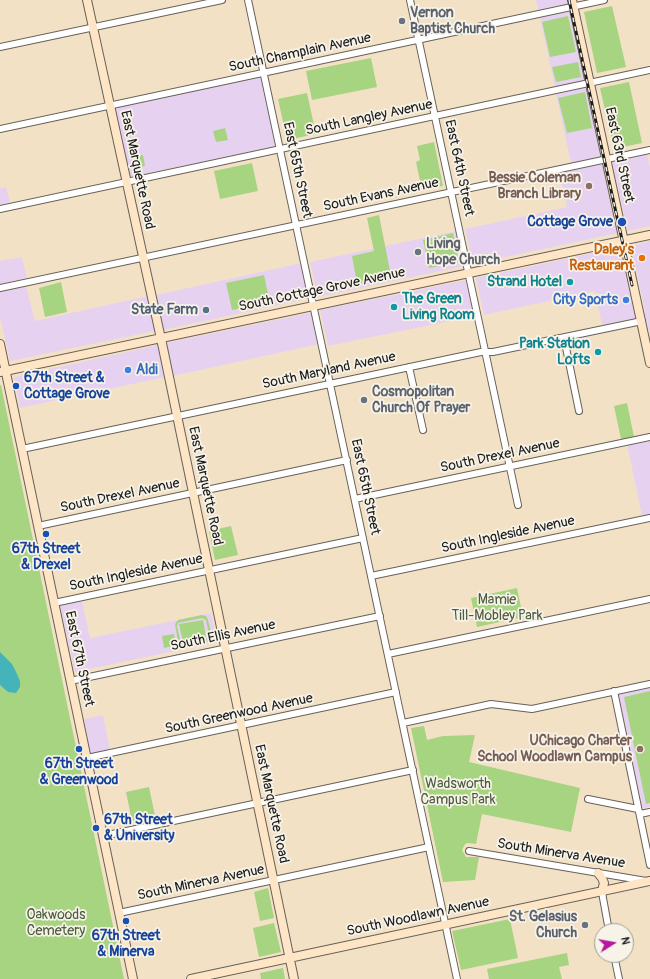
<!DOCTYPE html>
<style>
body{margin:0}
#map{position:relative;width:650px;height:979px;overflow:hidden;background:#f3e1c6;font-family:Pangolin,sans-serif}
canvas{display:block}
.north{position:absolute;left:594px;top:923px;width:40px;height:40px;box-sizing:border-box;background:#f7f3e8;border:1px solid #9f9d96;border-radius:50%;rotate:79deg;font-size:11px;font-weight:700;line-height:16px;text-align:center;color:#1c1c1c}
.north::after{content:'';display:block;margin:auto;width:14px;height:18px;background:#b5179e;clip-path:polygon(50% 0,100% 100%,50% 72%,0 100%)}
</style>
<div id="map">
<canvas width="650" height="979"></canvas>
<div class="north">N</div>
</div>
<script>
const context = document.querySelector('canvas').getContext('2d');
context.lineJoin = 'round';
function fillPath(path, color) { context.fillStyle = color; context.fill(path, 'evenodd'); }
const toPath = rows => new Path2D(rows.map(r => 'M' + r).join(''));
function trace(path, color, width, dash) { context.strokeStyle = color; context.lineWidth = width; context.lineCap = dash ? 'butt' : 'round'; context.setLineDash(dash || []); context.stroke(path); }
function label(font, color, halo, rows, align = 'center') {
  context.font = font + ' Pangolin,sans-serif'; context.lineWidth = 3.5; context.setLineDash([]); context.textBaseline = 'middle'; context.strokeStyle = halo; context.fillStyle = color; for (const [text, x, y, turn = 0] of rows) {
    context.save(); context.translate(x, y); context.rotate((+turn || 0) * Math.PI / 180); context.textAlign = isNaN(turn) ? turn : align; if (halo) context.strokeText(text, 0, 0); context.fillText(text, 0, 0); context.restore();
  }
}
fillPath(toPath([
 [536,0,567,0,568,4,538,10],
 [569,12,584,81,555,87,540,18],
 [262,77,276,146,130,177,115,108],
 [586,87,601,157,571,163,556,94],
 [647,154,650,168,650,226,628,231,612,162],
 [603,163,618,233,473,264,465,229,567,207,559,173],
 [6,187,10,202,0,205,0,188],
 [456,231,464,266,318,297,310,262],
 [650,241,650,335,649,330,647,329,644,313,645,311,631,246],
 [621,247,635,312,637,313,637,319,636,320,631,319,602,325,595,291,484,315,476,278],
 [22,257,27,278,0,284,0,261],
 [302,263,310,298,163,330,156,295],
 [467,280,475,316,328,346,320,310],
 [26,286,35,321,148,296,155,331,10,361,0,317,0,291],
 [314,312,319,344,173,376,166,343],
 [158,345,165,377,20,408,14,377],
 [650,440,650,514,642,516,627,444],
 [82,601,90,638,211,613,217,642,75,672,60,605],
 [650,687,650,807,644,808,642,807,641,802,619,695,620,693],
 [103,715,110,750,91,754,84,719]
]), '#e6d2f0');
fillPath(toPath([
 [612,6,626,67,597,73,584,12],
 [568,16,576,52,550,57,542,22],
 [371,58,377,87,312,100,306,71],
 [578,62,581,77,556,82,552,67],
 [629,82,642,143,614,149,600,88],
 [585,92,592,128,567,133,558,98],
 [307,93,316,134,287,140,278,99],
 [225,128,228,140,216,142,213,131],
 [434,142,443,186,422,190,416,162,420,160,417,146],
 [143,155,145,166,134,168,131,157],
 [252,163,258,191,220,199,214,171],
 [379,215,391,276,357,284,352,256,374,251,367,218],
 [453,233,459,262,429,268,423,240],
 [264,275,270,303,232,310,226,283],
 [61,282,67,312,45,317,39,288],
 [0,385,1,385,124,979,0,979],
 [627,403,634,437,621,439,614,406],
 [231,526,238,555,215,560,209,531],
 [517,588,523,617,477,627,471,598],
 [202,615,206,616,208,620,212,637,210,641,185,646,180,645,178,642,175,624,178,620],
 [202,618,206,620,209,635,208,638,185,644,181,643,177,626,178,623],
 [203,620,206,637,183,642,179,624],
 [174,634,176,645,164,648,162,636],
 [650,691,650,803,646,804,624,697],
 [424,726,427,740,443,736,475,735,469,762,580,788,571,832,482,814,476,844,468,843,465,844,462,850,466,857,479,857,475,880,443,882,411,728],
 [149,787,155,816,132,821,126,792],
 [268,888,274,918,260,921,254,892],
 [510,919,518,958,461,970,452,931],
 [274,923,281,952,259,957,253,928],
 [567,953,569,965,559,967,562,979,489,979,487,969],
 [283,968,285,979,261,979,260,973]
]), '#a6d481');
fillPath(toPath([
 [0,652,12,664,17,674,20,681,20,687,16,693,8,692,0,685]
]), '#44b4ba');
const street = toPath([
 [248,0,457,979],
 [410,0,518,505],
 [0,47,222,0],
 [0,129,604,0],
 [0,209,650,70],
 [0,288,650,150],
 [564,338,579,411],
 [409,367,423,430],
 [22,449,481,352,493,352,642,321],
 [355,499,650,437],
 [38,526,347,460],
 [371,576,650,518],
 [54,603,363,538],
 [388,654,650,599],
 [70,681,380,616],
 [614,691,650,865],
 [403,723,491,704,532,709,650,684],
 [87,758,396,692],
 [588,799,638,809],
 [640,814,650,812],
 [103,836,413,770],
 [469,851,646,881],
 [602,891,603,898,609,931],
 [119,913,429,847],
 [614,955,619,979]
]);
const secondary = toPath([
 [87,0,163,348,294,979],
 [572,0,650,363],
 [0,344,133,979],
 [0,372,650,235],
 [598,873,602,878,604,883,602,891],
 [191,979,650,881]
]);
trace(street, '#676158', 8);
trace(secondary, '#676158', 10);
trace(street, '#fff', 6);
trace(secondary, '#fde5c5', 8);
const rail = toPath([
 [569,0,632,285]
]);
trace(rail, '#1c1c1c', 3);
trace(rail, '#f7f3e8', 1.5, [4.5]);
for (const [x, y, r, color] of [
 [402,21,4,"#6b7280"],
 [589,186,4,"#8d6e63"],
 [622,222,5,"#1a4fb4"],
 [418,252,4,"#6b7280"],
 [642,258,4,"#e8710a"],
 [570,282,4,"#0f9aa8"],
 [626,300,4,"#3f7fe0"],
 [394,307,4,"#0f9aa8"],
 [206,310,4,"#5c6f8a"],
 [598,352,4,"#0f9aa8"],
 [128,370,4,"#3f7fe0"],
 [16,386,4,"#1a4fb4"],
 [364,400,4,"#6b7280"],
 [46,534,4,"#1a4fb4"],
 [79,749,4,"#1a4fb4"],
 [640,749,4,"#8d6e63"],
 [96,828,4,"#1a4fb4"],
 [126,921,4,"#1a4fb4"],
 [585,925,4,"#6b7280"]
]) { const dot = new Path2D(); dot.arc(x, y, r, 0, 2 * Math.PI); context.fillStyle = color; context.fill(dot); trace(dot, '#f7f3e8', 1.5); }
label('bold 14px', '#5b616d', '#f7f3e8', [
 ["Vernon",410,13],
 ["Baptist Church",410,29],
 ["Living",426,244],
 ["Hope Church",426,260],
 ["Cosmopolitan",372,392],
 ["Church Of Prayer",372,408],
 ["St. Gelasius",577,917,"right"],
 ["Church",577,933,"right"]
], 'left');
label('14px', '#1c1c1c', '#f7f3e8', [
 ["South Champlain Avenue",300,53,-12],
 ["South Langley Avenue",369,118,-12],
 ["East 63rd Street",619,155,78],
 ["East 64th Street",459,168,78],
 ["East Marquette Road",137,170,78],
 ["East 65th Street",297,170,78],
 ["South Evans Avenue",381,195,-12],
 ["South Cottage Grove Avenue",322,290,-12],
 ["South Maryland Avenue",329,371,-12],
 ["South Drexel Avenue",500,456,-12],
 ["East Marquette Road",205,486,78],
 ["East 65th Street",365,487,78],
 ["South Drexel Avenue",120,496,-12],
 ["South Ingleside Avenue",508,535,-12],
 ["South Ingleside Avenue",136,573,-12],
 ["South Ellis Avenue",223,636,-12],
 ["East 67th Street",79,659,78],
 ["South Greenwood Avenue",239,714,-12],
 ["East Marquette Road",271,804,78],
 ["South Minerva Avenue",561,854,9],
 ["South Minerva Avenue",201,883,-12],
 ["South Woodlawn Avenue",418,917,-12]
]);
label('bold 14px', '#785e54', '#f7f3e8', [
 ["Bessie Coleman",581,178],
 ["Branch Library",581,194],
 ["UChicago Charter",632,741],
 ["School Woodlawn Campus",632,757]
], 'right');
label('bold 14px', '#164399', '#f7f3e8', [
 ["Cottage Grove",613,222,"right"],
 ["67th Street &",24,378,"left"],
 ["Cottage Grove",24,394,"left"],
 ["67th Street",46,549],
 ["& Drexel",46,565],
 ["67th Street",79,764],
 ["& Greenwood",79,780],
 ["67th Street",104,820,"left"],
 ["& University",104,836,"left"],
 ["67th Street",126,936],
 ["& Minerva",126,952]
]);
label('bold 14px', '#c56008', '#f7f3e8', [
 ["Daley's",634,250],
 ["Restaurant",634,266]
], 'right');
label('bold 14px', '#0d838f', '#f7f3e8', [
 ["Strand Hotel",562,282],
 ["The Green",402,299,"left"],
 ["Living Room",402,315,"left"],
 ["Park Station",590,344],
 ["Lofts",590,360]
], 'right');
label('bold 14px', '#366cbe', '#f7f3e8', [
 ["City Sports",618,300],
 ["Aldi",136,370,"left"]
], 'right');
label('bold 14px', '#4e5e75', '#f7f3e8', [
 ["State Farm",198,310]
], 'right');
label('14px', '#4c5c3f', '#f7f3e8', [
 ["Mamie",497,600],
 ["Till-Mobley Park",497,616],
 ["Wadsworth",458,784],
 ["Campus Park",458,800],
 ["Oakwoods",56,915],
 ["Cemetery",56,931]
]);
</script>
